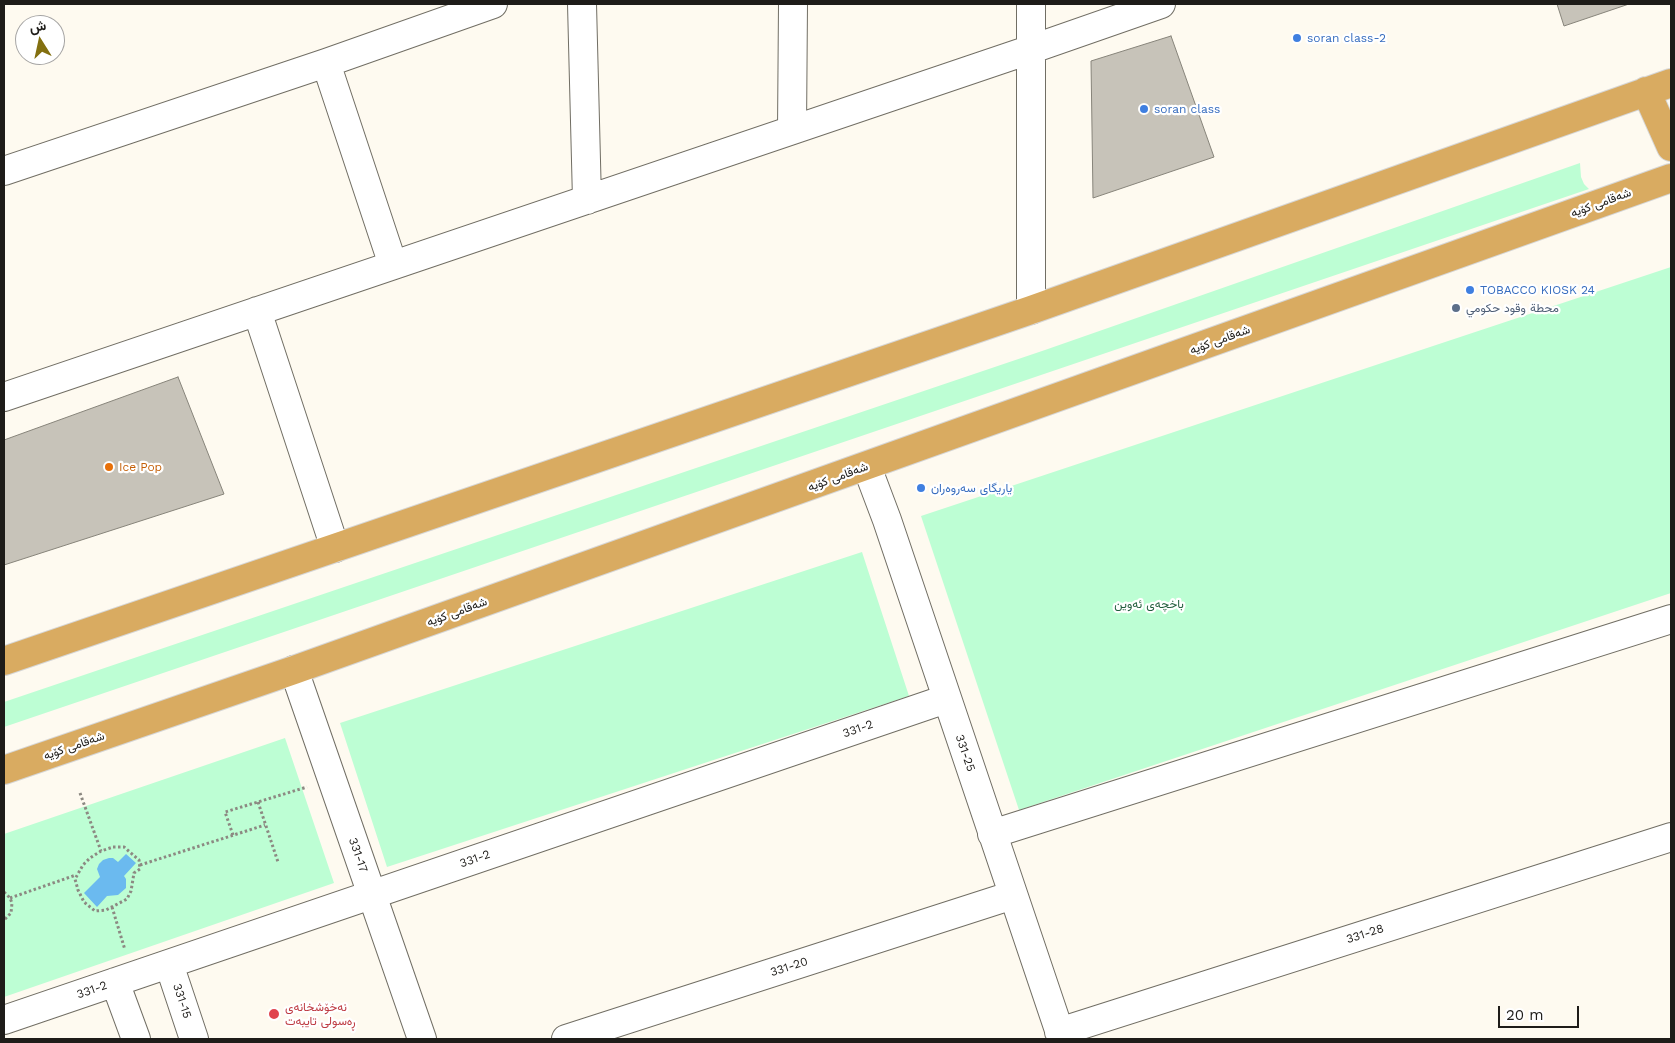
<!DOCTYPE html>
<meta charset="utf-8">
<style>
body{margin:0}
#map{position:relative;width:1675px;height:1043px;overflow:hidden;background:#fefaf0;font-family:"Work Sans",Vazirmatn,sans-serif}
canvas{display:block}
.frame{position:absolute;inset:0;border:5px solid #1e1c19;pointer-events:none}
.north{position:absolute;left:15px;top:15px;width:50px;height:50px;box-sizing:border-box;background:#fff;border:1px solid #a5a4a3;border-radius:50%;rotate:350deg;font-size:14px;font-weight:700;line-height:20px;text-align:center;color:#1e1c19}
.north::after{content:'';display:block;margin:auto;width:18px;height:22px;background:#837010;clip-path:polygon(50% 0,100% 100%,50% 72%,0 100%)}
.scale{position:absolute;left:1498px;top:1006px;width:81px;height:22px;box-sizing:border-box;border:2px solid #1e1c19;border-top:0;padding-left:6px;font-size:15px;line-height:18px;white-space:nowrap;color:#1e1c19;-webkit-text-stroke:4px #fff;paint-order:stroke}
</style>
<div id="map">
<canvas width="1675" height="1043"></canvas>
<div class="frame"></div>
<div class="north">ش</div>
<div class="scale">20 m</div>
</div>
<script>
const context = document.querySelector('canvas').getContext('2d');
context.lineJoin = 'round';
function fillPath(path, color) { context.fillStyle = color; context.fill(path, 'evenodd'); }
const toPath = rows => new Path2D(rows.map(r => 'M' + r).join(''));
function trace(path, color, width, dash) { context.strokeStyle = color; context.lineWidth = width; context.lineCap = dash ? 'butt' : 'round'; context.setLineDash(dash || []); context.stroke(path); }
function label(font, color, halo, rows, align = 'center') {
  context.font = font + ' "Work Sans",Vazirmatn,sans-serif'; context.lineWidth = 4.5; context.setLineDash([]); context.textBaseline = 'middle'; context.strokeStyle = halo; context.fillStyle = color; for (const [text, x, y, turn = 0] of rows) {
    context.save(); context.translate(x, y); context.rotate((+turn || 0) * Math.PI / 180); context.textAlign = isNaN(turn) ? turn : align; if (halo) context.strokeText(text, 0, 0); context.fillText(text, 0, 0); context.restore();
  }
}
fillPath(toPath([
 [1580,163,1581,177,1584,184,1589,189,4,727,4,702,1045,350],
 [1671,267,1671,593,1019,810,921,516],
 [862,552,909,696,387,867,340,723],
 [285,738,334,883,4,997,4,834]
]), '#bdfed4');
fillPath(toPath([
 [126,854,136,863,124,876,126,879,126,888,118,895,107,896,97,907,84,893,100,877,97,869,99,864,103,860,109,858,113,858,118,862]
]), '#6bbaef');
const building = toPath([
 [1557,4,1629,4,1564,26,1557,4],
 [1171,36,1214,157,1093,198,1091,61,1171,36],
 [178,377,224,494,4,565,4,440,178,377]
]);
fillPath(building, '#c7c3b9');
trace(building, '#87847a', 1);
const minor = toPath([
 [582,4,587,200],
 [326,63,393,265],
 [792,130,793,4],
 [4,171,326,63,493,4],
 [1031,310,1031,4],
 [257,311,335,548],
 [4,397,1032,49,1161,4],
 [867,467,887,520,1062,1039],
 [294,670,422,1039],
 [992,834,1671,619],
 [169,964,194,1039],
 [115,982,136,1039],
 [4,1020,946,699],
 [1059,1032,1671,837],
 [566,1039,1013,895]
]);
const highway = toPath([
 [1646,91,1671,147],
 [4,661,1031,310,1671,83],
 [4,770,294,670,1671,178]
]);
trace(minor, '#716e64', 30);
trace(highway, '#d6d6d6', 30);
trace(toPath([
 [80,793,101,851],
 [258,802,278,862],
 [233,835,225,812,307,787],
 [113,847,124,847,139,860,140,869,134,873,131,891,127,899,106,910,95,911,84,902,78,890,75,879,83,865,90,858,101,851,113,847],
 [140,865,265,825],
 [4,892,10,898,12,903,11,913,4,920],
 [10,898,76,875],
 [112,907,125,950]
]), '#8c8982', 3, [2.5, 2.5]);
trace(minor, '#fff', 28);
trace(highway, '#d9ab61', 28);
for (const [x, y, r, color] of [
 [1297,38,5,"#3f7fe0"],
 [1144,109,5,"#3f7fe0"],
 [1470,290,5,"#3f7fe0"],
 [1456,308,5,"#5c6f8a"],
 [109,467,5,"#e8710a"],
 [921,488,5,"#3f7fe0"],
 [274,1014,6,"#e0444e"]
]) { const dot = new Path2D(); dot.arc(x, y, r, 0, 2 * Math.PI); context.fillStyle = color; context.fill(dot); trace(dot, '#fff', 2); }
label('12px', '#366cbe', '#fff', [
 ["soran class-2",1307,38],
 ["soran class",1154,109],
 ["TOBACCO KIOSK 24",1480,290],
 ["یاریگای سەروەران",931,488]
], 'left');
label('12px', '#1e1c19', '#fff', [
 ["شەقامی کۆیە",1601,203,-20],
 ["شەقامی کۆیە",1220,340,-20],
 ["شەقامی کۆیە",838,477,-20],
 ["شەقامی کۆیە",457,612,-20],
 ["331-2",858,729,-19],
 ["شەقامی کۆیە",74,746,-19],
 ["331-25",965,753,71],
 ["331-17",358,855,71],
 ["331-2",475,859,-19],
 ["331-28",1365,934,-18],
 ["331-20",789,967,-18],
 ["331-2",92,990,-19],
 ["331-15",182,1001,72]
]);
label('12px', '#4e5e75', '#fff', [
 ["محطة وقود حكومي",1466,308]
], 'left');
label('12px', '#c56008', '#fff', [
 ["Ice Pop",119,467]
], 'left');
label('12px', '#215d3c', '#fff', [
 ["باخچەی ئەوین",1149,604]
]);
label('12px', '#be3a42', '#fff', [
 ["نەخۆشخانەی",285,1007],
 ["ڕەسولی تایبەت",285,1021]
], 'left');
</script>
